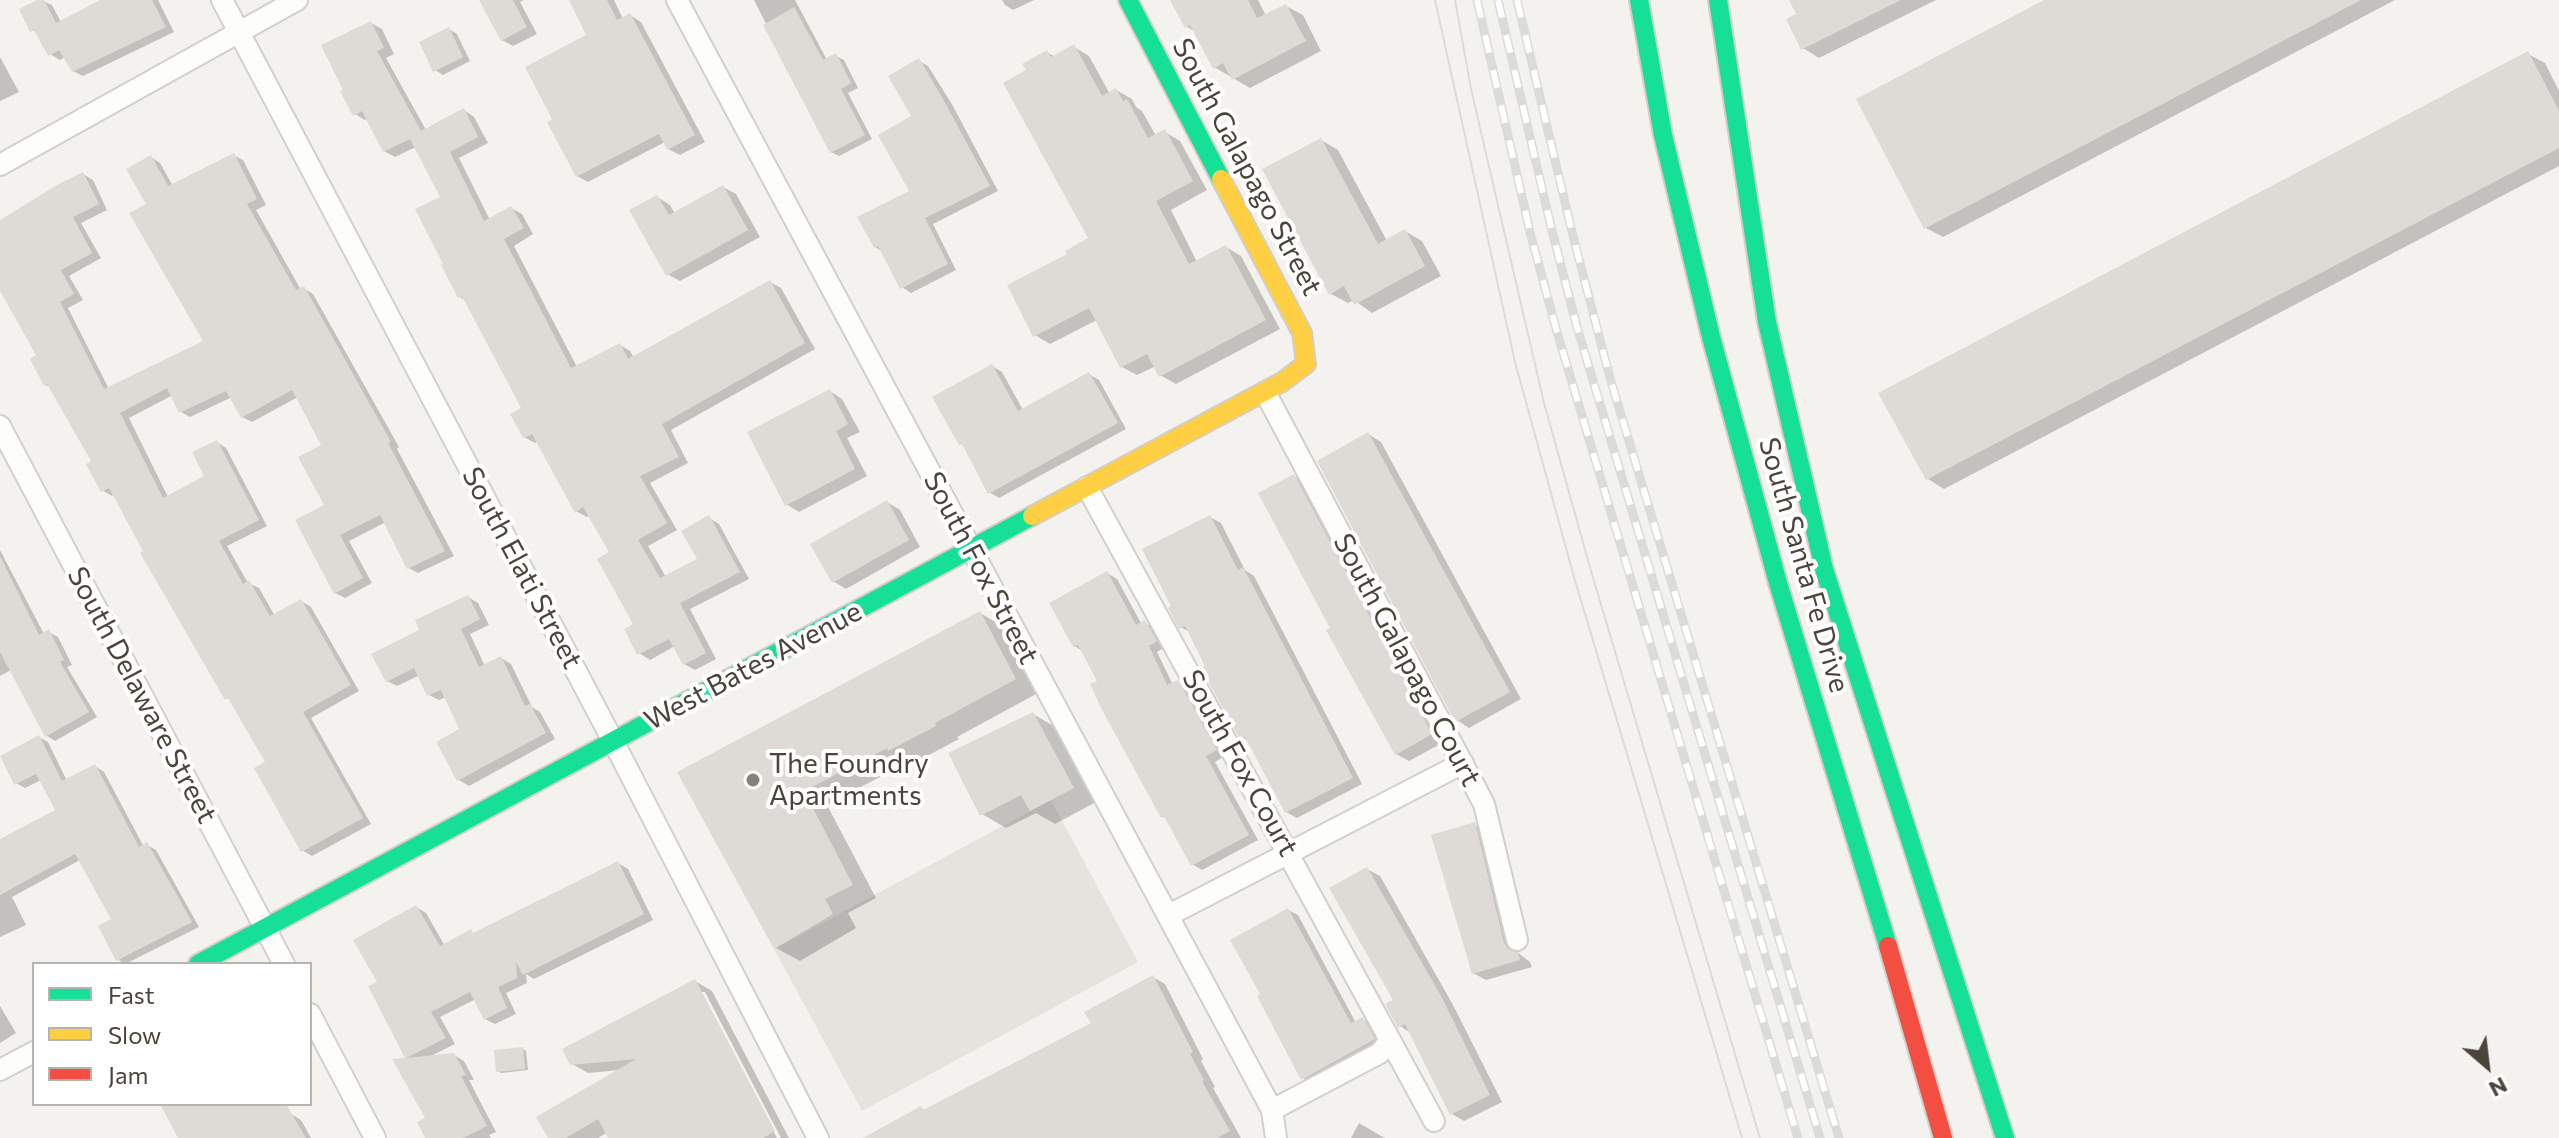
<!DOCTYPE html>
<style>
body{margin:0}
#map{position:relative;width:2559px;height:1138px;overflow:hidden;background:#f4f2ee;font-family:Commissioner,sans-serif}
canvas{display:block}
.legend{position:absolute;left:32px;top:962px;width:280px;height:144px;box-sizing:border-box;background:#fff;border:2px solid #b7b4b0;margin:0;padding:10px 14px;list-style:none;font-size:24px;color:#4b4439}
.legend li{display:flex;align-items:center;gap:16px;height:40px}
.legend b{width:40px;border:2px solid #b7b4b0}
.north{position:absolute;left:2447px;top:1026px;width:80px;height:80px;-webkit-text-stroke:6px #fff;paint-order:stroke;rotate:152deg;font-size:22px;font-weight:700;line-height:32px;text-align:center;color:#4b4439}
.north::after{content:'';display:block;margin:auto;width:28px;height:36px;background:#4b4439;clip-path:polygon(50% 0,100% 100%,50% 72%,0 100%)}
</style>
<div id="map">
<canvas width="2559" height="1138"></canvas>
<ul class="legend">
<li><b style="height:10px;background:#16e098"></b>Fast</li>
<li><b style="height:10px;background:#ffcf43"></b>Slow</li>
<li><b style="height:10px;background:#f24e42"></b>Jam</li>
</ul>
<div class="north">N</div>
</div>
<script>
const context = document.querySelector('canvas').getContext('2d');
context.lineJoin = 'round';
function fillPath(path, color) { context.fillStyle = color; context.fill(path, 'evenodd'); }
const toPath = rows => new Path2D(rows.map(r => 'M' + r).join(''));
function trace(path, color, width, dash) { context.strokeStyle = color; context.lineWidth = width; context.lineCap = dash ? 'butt' : 'round'; context.setLineDash(dash || []); context.stroke(path); }
function label(font, color, halo, rows, align = 'center') {
  context.font = font + ' Commissioner,sans-serif'; context.lineWidth = 8; context.setLineDash([]); context.textBaseline = 'middle'; context.strokeStyle = halo; context.fillStyle = color; for (const [text, x, y, turn = 0] of rows) {
    context.save(); context.translate(x, y); context.rotate((+turn || 0) * Math.PI / 180); context.textAlign = isNaN(turn) ? turn : align; if (halo) context.strokeText(text, 0, 0); context.fillText(text, 0, 0); context.restore();
  }
}
fillPath(toPath([
 [1051,800,1138,962,862,1111,774,949]
]), '#e6e3df');
fillPath(toPath([
 [41,0,52,5,61,22,102,0,158,0,174,32,83,76,73,71,65,57,60,60,50,54,39,34,32,30],
 [482,0,524,0,520,2,537,34,513,46,502,40],
 [571,0,614,0,623,19,630,15,641,22,705,142,680,155,668,149,665,142,588,182,577,176,555,120,589,36],
 [754,0,795,0,827,60,836,56,844,60,858,88,848,93,872,139,839,156,831,152],
 [1002,0,1034,0,1013,10,1005,5],
 [1173,0,1258,0,1266,16,1286,6,1303,15,1321,51,1250,88,1214,67,1196,32,1187,27],
 [1791,0,1936,0,1819,58,1803,48,1798,15],
 [2048,0,2395,0,1943,237,1926,228],
 [371,23,382,29,394,54,386,58,426,130,464,110,474,117,488,143,459,158,490,220,511,208,522,214,533,234,514,246,577,367,620,345,630,351,634,358,770,282,781,288,815,349,671,430,688,463,650,483,677,530,648,546,666,577,700,560,709,518,719,524,749,579,690,609,716,659,695,670,684,664,675,646,650,660,639,653,636,625,612,553,590,515,587,517,576,511,539,441,535,443,524,437,523,409,466,301,460,297,443,198,416,147,395,157,384,151,368,119,365,120,355,114],
 [449,29,457,34,470,61,443,75,435,70],
 [1074,47,1089,56,1110,94,1116,90,1132,99,1136,107,1142,111,1156,136,1165,132,1180,141,1207,190,1171,210,1197,262,1226,247,1241,256,1280,329,1176,384,1160,375,1156,366,1137,375,1122,367,1097,320,1050,344,1035,335,1070,255,1090,239,1029,71,1047,52,1055,57],
 [2528,54,2545,63,2559,91,2559,166,1944,489,1928,479],
 [0,57,19,92,0,101],
 [919,61,928,66,953,106,998,191,933,224,956,270,911,293,902,287,883,252,875,247,911,191],
 [1321,140,1338,150,1387,241,1405,231,1422,241,1441,276,1372,313,1354,300,1348,303,1331,294],
 [233,155,243,160,266,205,256,210,301,290,304,288,313,294,399,447,397,449,454,556,418,573,409,568,386,522,349,541,372,583,345,598,335,593,324,445,298,397,252,422,242,417,232,397,190,417,181,412,173,395,129,418,168,497,207,477,217,442,226,448,267,526,227,546,248,583,259,588,275,616,301,601,311,607,359,691,311,718,371,824,312,856,302,850,268,763,233,702,227,698,115,494,112,496,102,490,94,462,52,388,45,385,39,356,0,289,0,221,83,174,93,180,107,210,81,223,101,258,69,276,83,300,68,308,109,389,205,342,148,205,151,157,160,163,173,186],
 [723,187,736,194,760,237,680,281,667,274,657,197,670,205,675,214],
 [992,366,1002,372,1023,410,1089,374,1099,380,1126,429,999,498,989,492,966,446,961,444],
 [830,391,842,399,860,432,847,438,867,476,799,512,786,504],
 [1368,434,1381,442,1521,699,1469,728,1457,720],
 [1294,476,1306,483,1444,742,1409,761,1396,754,1333,629],
 [887,502,900,510,920,547,846,589,833,581],
 [1210,517,1221,523,1245,570,1254,576,1362,784,1297,818,1286,812,1248,741,1241,736,1191,633,1181,627],
 [0,550,44,634,49,632,58,637,72,665,67,667,97,717,55,741,47,736,11,670,0,676],
 [1107,573,1117,579,1142,625,1145,623,1155,628,1165,647,1157,652,1173,685,1178,682,1188,688,1225,756,1215,762,1258,840,1202,870,1192,864,1169,820,1162,816,1100,682,1083,651,1074,646],
 [468,597,478,603,489,625,470,634,485,666,501,658,511,664,532,707,540,712,555,739,469,786,459,780,462,730,446,697,439,700,429,695,418,676,397,686,387,681,422,630],
 [980,613,1004,627,1038,693,957,737,959,739,914,763,910,761,827,805,876,898,848,913,856,928,800,961,776,948,680,773],
 [1033,714,1057,728,1096,802,1055,824,1036,813,1006,828,982,814],
 [39,737,48,742,67,781,95,766,104,772,144,847,147,845,156,850,199,927,125,964,117,959,114,920,80,860,12,897,26,925,0,937,0,871,57,811,41,780,25,788,16,783],
 [1475,825,1487,832,1517,952,1530,962,1532,967,1486,980,1473,973],
 [618,863,628,869,653,920,534,979,526,974,527,983,506,993,516,1014,495,1024,485,1019,476,999,440,1017,455,1044,427,1058,454,1055,464,1061,474,1080,469,1080,496,1132,489,1135,491,1138,427,1138,427,1119,408,1060,370,987,380,982,416,907,426,913,445,946,471,932,475,934],
 [1367,869,1380,876,1453,1005,1502,1102,1464,1121,1452,1114,1411,1033,1400,1026],
 [1288,910,1298,915,1356,1023,1363,1019,1372,1025,1383,1044,1313,1084,1303,1078],
 [1153,977,1165,984,1203,1059,1201,1061,1215,1087,1213,1088,1241,1138,881,1138,921,1108,926,1111,1093,1024],
 [695,981,712,991,789,1138,781,1138,705,992,700,992,777,1138,611,1138,608,1132,598,1138,550,1138,620,1070,588,1073,572,1064],
 [0,1006,16,1033,0,1043],
 [523,1049,526,1051,528,1070,501,1073,498,1071],
 [162,1104,282,1104,291,1114,301,1120,311,1138,184,1138],
 [1359,1123,1376,1133,1385,1138,1351,1138]
]), '#0003');
fillPath(toPath([
 [37,0,44,0,56,23,100,0,152,0,166,27,72,72,59,50,48,56,34,30,30,32,19,9],
 [479,0,513,0,527,27,501,41],
 [569,0,607,0,617,20,630,13,695,135,667,150,659,134,576,177,547,122,552,119,525,67,586,35],
 [1170,0,1248,0,1257,18,1286,4,1306,41,1232,80,1223,63,1213,69,1190,25,1185,28],
 [1789,0,1901,0,1801,50,1786,19,1796,14],
 [2044,0,2361,0,1924,229,1856,99],
 [794,7,823,60,836,53,851,83,841,89,865,135,830,153,763,25],
 [371,21,384,48,377,51,421,131,464,108,478,137,450,152,484,221,511,206,524,228,504,239,571,368,620,343,628,359,770,280,805,343,662,424,679,457,640,476,667,523,638,540,660,578,697,559,681,531,709,515,740,572,680,603,706,653,683,665,669,639,637,655,624,629,633,624,597,559,609,552,583,507,575,513,532,434,523,438,510,414,521,408,462,296,458,298,441,265,443,264,415,209,440,197,410,139,383,152,362,111,353,116,340,91,343,90,321,45],
 [449,27,463,57,433,72,419,42],
 [1074,44,1102,96,1116,88,1123,101,1127,99,1148,138,1165,129,1193,181,1156,201,1189,264,1226,245,1266,320,1159,377,1147,354,1120,368,1089,308,1033,337,1007,285,1067,254,1065,251,1088,238,1003,83,1026,70,1022,64,1047,50,1051,57],
 [2528,51,2559,111,2559,148,1926,480,1878,393],
 [919,58,943,99,990,186,925,218,948,264,900,289,878,246,874,248,857,217,909,191,878,135,911,116,888,76],
 [1321,138,1378,244,1405,229,1425,266,1354,305,1344,286,1329,295,1262,169],
 [234,153,257,199,247,204,296,290,304,286,391,442,388,443,445,551,407,569,380,515,340,535,363,578,334,594,295,520,324,505,298,457,321,445,292,390,241,418,226,391,179,413,167,388,120,413,163,498,204,476,192,452,217,440,259,520,219,541,243,584,249,580,270,616,301,599,351,685,303,712,363,818,301,852,254,768,265,762,228,698,225,700,165,596,140,553,143,551,109,488,101,492,86,464,91,461,47,384,44,386,30,359,36,355,0,291,0,220,57,185,83,172,99,204,73,217,92,253,61,270,74,294,60,302,104,389,203,341,129,213,146,204,126,169,151,155,168,186],
 [723,185,748,230,666,276,629,210,657,195,669,215],
 [992,364,1018,411,1089,372,1118,423,988,494,962,444,959,445,932,397],
 [830,389,848,424,836,431,855,469,785,506,747,432],
 [1368,432,1510,692,1455,722,1317,461],
 [1294,474,1432,734,1395,755,1326,630,1330,628,1258,493],
 [887,500,909,540,832,583,810,544],
 [1210,515,1238,570,1243,567,1353,778,1285,813,1245,737,1239,738,1201,668,1205,666,1185,626,1179,629,1168,608,1171,606,1142,549],
 [0,556,39,635,49,629,64,660,60,662,89,712,45,737,0,652],
 [1107,571,1136,625,1145,620,1157,641,1149,646,1167,685,1178,680,1217,750,1206,756,1249,835,1191,866,1164,816,1161,818,1101,708,1090,684,1097,681,1078,645,1073,647,1049,603],
 [468,595,480,619,461,629,479,667,501,656,525,706,530,704,546,733,457,781,436,742,459,729,441,690,427,696,414,668,386,682,371,654,419,630,415,620],
 [980,611,1016,679,935,723,936,726,888,751,887,748,804,791,853,885,825,899,833,914,774,949,677,772],
 [1033,712,1074,788,1030,811,1021,795,980,816,948,753],
 [39,735,62,781,95,764,139,847,147,842,192,922,116,961,98,926,111,919,75,854,0,895,0,839,55,810,36,774,14,785,0,756],
 [1475,822,1504,943,1508,949,1518,953,1520,960,1472,974,1431,835],
 [618,861,644,914,523,975,516,962,517,978,498,987,507,1008,484,1020,470,992,431,1012,446,1038,406,1058,454,1053,466,1075,461,1076,487,1126,463,1138,425,1138,417,1122,425,1118,392,1059,405,1058,368,986,377,982,353,940,416,905,440,946,471,929,473,933],
 [1367,867,1441,996,1490,1095,1450,1115,1405,1024,1398,1028,1385,1004,1393,1000,1329,888],
 [1288,908,1351,1023,1363,1017,1375,1039,1301,1080,1257,996,1260,994,1230,940],
 [1153,975,1193,1052,1190,1054,1204,1080,1202,1081,1230,1131,1217,1138,863,1138,921,1106,923,1110,1091,1023,1084,1012],
 [695,979,775,1131,763,1138,608,1138,598,1119,566,1138,548,1138,536,1117,636,1059,570,1065,562,1049],
 [523,1047,525,1069,496,1072,494,1050],
 [160,1104,286,1104,306,1138,178,1138]
]), '#dedbd6');
const street = toPath([
 [222,0,613,741,818,1138],
 [677,0,1272,1110,1276,1138],
 [0,165,297,0],
 [1265,392,1484,804,1517,940],
 [0,426,284,964],
 [1087,487,1390,1040,1380,1053,1272,1110],
 [1169,915,1463,763],
 [310,1014,375,1138],
 [1390,1040,1434,1121],
 [0,1070,34,1052]
]);
const fast = toPath([
 [1128,0,1221,179],
 [1639,0,1663,135,1711,337,1778,583,1888,946],
 [1718,0,1767,322,1824,569,2005,1138],
 [198,964,1032,516]
]);
const slow = toPath([
 [1032,516,1282,382,1306,364,1302,333,1221,179]
]);
const jam = toPath([
 [1888,946,1943,1138]
]);
trace(street, '#d2d0cb', 24);
trace(fast, '#d3cfc5', 22);
trace(slow, '#d3cfc5', 22);
trace(jam, '#d3cfc5', 22);
trace(street, '#fdfdfc', 20);
trace(fast, '#16e098', 18);
trace(slow, '#ffcf43', 18);
trace(jam, '#f24e42', 18);
trace(toPath([
 [1435,0,1515,362,1574,577,1742,1138],
 [1455,0,1471,89,1544,403,1591,571,1760,1138]
]), '#dbdbda', 2);
const rail = toPath([
 [1477,0,1531,236,1557,332,1798,1138],
 [1498,0,1552,231,1577,327,1820,1138],
 [1517,0,1573,236,1610,378,1839,1138]
]);
trace(rail, '#dbdbda', 9);
trace(rail, '#fff', 6, [18]);
for (const [x, y, r, color] of [
 [753,780,8,"#868178"]
]) { const dot = new Path2D(); dot.arc(x, y, r, 0, 2 * Math.PI); context.fillStyle = color; context.fill(dot); trace(dot, '#fff', 3); }
label('28px', '#4b4439', '#fff', [
 ["South Galapago Street",1247,167,62],
 ["South Santa Fe Drive",1804,565,74],
 ["South Elati Street",522,568,62],
 ["South Fox Street",981,568,62],
 ["South Galapago Court",1407,660,62],
 ["West Bates Avenue",753,666,-28],
 ["South Delaware Street",142,695,62],
 ["South Fox Court",1240,763,61]
]);
label('28px', '#4b4439', '#fff', [
 ["The Foundry",769,764],
 ["Apartments",769,796]
], 'left');
</script>
